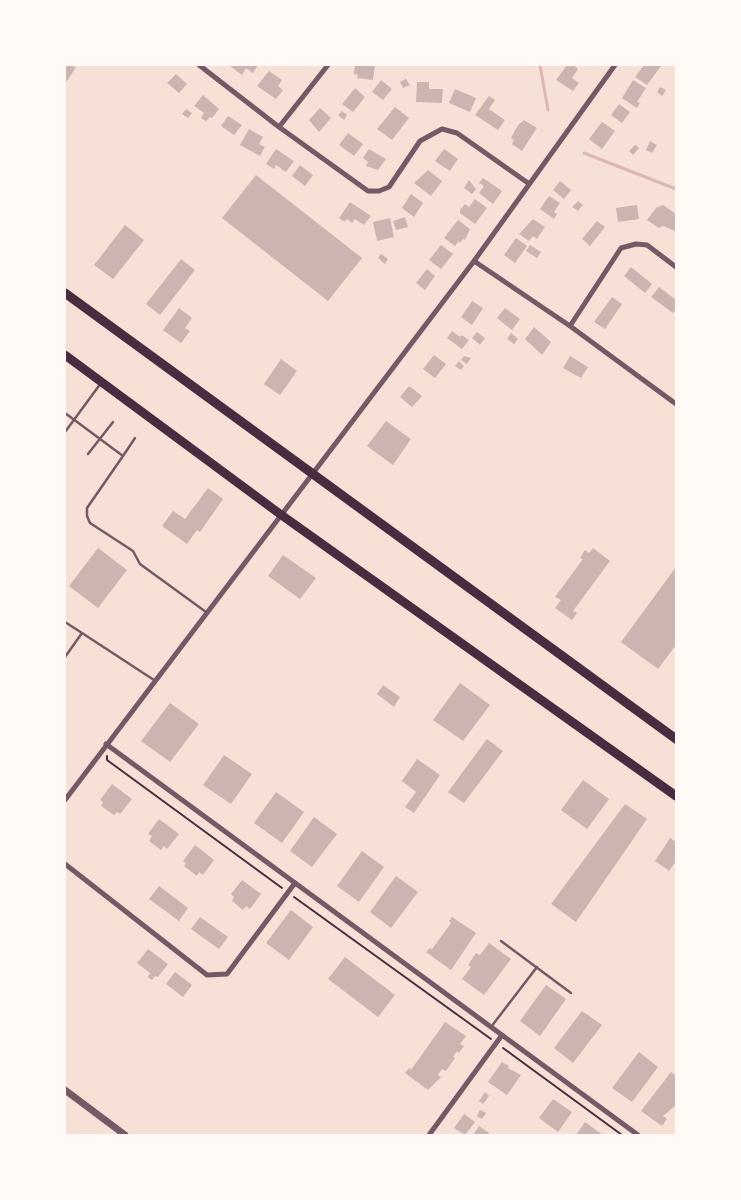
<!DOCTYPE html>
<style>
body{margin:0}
#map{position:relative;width:741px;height:1200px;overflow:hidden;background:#f7e1d7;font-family:"DejaVu Sans",sans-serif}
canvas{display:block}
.frame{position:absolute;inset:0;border:66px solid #fffaf5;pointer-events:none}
</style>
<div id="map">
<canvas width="741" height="1200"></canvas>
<div class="frame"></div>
</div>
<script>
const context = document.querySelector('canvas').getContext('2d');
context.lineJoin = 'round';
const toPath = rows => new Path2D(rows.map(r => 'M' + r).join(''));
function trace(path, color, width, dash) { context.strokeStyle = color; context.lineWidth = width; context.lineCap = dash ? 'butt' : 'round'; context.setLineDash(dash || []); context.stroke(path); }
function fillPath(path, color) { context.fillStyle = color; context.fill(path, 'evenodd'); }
trace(toPath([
 [540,65,548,110],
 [584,153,676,189]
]), '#dcb8b0', 3);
fillPath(toPath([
 [65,65,76,67,65,84],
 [232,65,258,65,253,73,246,68,242,75,230,66],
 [355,65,375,65,373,80,357,78,358,75,354,74],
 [567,65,573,65,578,69,572,78,579,83,573,91,556,80],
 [644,65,661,66,647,85,635,77],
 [269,71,282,80,278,86,283,90,276,99,257,86],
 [176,74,187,84,179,93,167,83],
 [406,79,410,85,403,88,400,82],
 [381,80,392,89,383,100,372,92],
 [633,80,646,88,637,102,640,103,637,108,622,98],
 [417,82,429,82,429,89,443,89,442,103,416,102],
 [660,87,666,90,662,96,657,92],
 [355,88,365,97,353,112,342,104],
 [455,89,476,98,470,112,449,103],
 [203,95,219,109,212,118,210,117,206,121,201,118,204,113,194,106],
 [489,96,495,100,489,109,505,120,498,130,475,115],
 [619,104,630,112,622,123,611,115],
 [395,107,409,118,392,140,377,129],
 [320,108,331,118,319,132,309,120],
 [186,109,192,113,188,118,182,114],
 [342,111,347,115,344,120,338,115],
 [228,116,242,125,234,135,221,126],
 [524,120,537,128,522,151,512,144,514,140,511,138,518,125],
 [602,122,615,131,602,149,589,139],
 [249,129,263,137,259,144,265,147,260,156,240,145],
 [348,133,363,144,354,156,339,145],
 [650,141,657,145,652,153,646,150],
 [635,145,639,148,633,155,629,151],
 [276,149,294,161,286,172,276,165,274,169,266,164],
 [369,149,386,159,378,170,366,166,368,162,363,158],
 [444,149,458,159,450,171,435,161],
 [300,165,313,175,305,186,292,176],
 [428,170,442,181,431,196,414,183],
 [256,175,362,258,328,301,222,218],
 [483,178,502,191,493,204,479,193,484,186,479,183],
 [469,180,476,189,472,194,464,188],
 [560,181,571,190,564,199,553,190],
 [411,194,423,203,414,217,402,208],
 [549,196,560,203,554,212,557,214,554,219,540,209],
 [475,199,487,208,475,224,460,213,460,210,465,204,469,207],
 [578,201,583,205,578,211,572,207],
 [350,202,371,216,364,225,355,219,352,223,347,219,345,222,339,218],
 [637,205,639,219,618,222,616,208],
 [663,205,676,214,675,231,663,226,659,228,647,220,656,208],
 [405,217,408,227,396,230,393,221],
 [390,218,394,237,377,241,373,222],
 [533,219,545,227,537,239,533,236,529,241,519,234],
 [458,220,470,229,465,240,463,239,460,243,459,241,455,246,444,238],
 [597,221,605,227,590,246,582,239],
 [125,225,144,240,113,279,94,265],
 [516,238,527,246,515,263,504,255],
 [441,245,453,254,441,269,429,260],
 [530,245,541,252,537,258,526,251],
 [381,254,388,259,385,264,378,258],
 [181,259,195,270,160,315,146,304],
 [631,267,652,284,645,293,624,276],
 [427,269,435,276,425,290,416,283],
 [659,287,676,300,676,309,673,313,651,297],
 [612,297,622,304,605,329,594,322],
 [472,301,483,308,472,325,461,317],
 [179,308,192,318,185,328,190,331,181,343,163,330],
 [505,308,520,319,512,330,497,318],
 [534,327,551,342,542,355,525,339],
 [452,331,460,337,462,335,469,340,462,349,447,338],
 [477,332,485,338,480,345,472,338],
 [511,333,518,339,514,344,507,339],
 [434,355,446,364,435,378,423,369],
 [464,356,471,358,467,364,461,360],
 [570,356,588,367,581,378,563,368],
 [281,359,297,371,280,395,264,384],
 [459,361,464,366,461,370,455,366],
 [409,386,422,396,412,407,400,397],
 [386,421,411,439,393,465,367,446],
 [208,488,223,499,200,532,197,530,187,544,162,526,173,511,185,519],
 [98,548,127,570,98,608,69,586],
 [593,548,610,561,573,611,577,613,572,620,555,608,561,600,555,597,583,559,580,558,585,550,589,553],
 [283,555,316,578,300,599,268,576],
 [676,567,676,645,658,669,621,642],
 [460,683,490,705,463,741,433,720],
 [383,685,400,697,394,707,377,694],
 [170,703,199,724,170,762,141,741],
 [487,739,503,751,464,803,448,792],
 [224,755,252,774,231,804,203,785],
 [417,759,440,775,414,813,405,807,416,792,402,781],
 [583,780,609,799,587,829,561,810],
 [112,784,132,799,120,814,117,812,114,815,101,806,103,802,100,800],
 [276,792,304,812,282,843,254,823],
 [625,804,647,819,576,922,551,904],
 [314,817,337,834,312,867,290,851],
 [159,819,179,834,167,849,164,846,161,850,149,841,152,836,148,834],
 [670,838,676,842,676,861,669,871,655,861],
 [195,845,214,860,203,875,199,872,197,876,184,866,186,863,183,861],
 [362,851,384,867,359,902,337,886],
 [396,876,418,892,391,928,370,912],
 [242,880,261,894,250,909,246,906,243,910,232,901,234,897,231,894],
 [159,886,188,908,179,921,149,899],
 [291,910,313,927,289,960,266,943],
 [200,917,228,937,219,949,191,929],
 [452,917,476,933,451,970,426,952,430,948,432,949,451,923,449,921],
 [489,943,511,959,484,995,462,979,471,967,468,965,476,953,480,955],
 [148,949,168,964,158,977,155,976,152,980,148,977,150,973,137,963],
 [345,957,395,995,378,1017,328,979],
 [175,972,192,985,183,997,166,984],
 [546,985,566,999,540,1036,520,1021],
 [582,1011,602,1025,573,1063,554,1048],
 [445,1022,466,1036,460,1044,464,1046,459,1053,457,1051,453,1057,455,1058,446,1071,442,1069,438,1075,441,1077,428,1090,405,1073,409,1068,411,1070],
 [639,1052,658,1067,632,1102,612,1088],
 [502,1062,509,1066,508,1068,521,1075,507,1095,488,1082],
 [671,1072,676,1076,676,1105,663,1116,667,1119,662,1126,641,1111],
 [485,1092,489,1096,483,1104,479,1101],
 [553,1099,572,1112,558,1132,539,1118],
 [480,1110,486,1113,482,1119,477,1116],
 [464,1114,475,1122,465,1135,454,1128],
 [585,1122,603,1135,576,1135],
 [479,1126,489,1133,488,1135,473,1135]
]), '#ccb4b1');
trace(toPath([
 [107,756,107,760,282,888],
 [294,897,491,1039],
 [503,1048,622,1135]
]), '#4a2c40', 2);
trace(toPath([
 [65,413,123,456,87,508,87,516,90,523,133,551,140,564,206,612],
 [65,432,101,383],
 [88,454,113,422],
 [123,456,135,438],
 [65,622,82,633,65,657],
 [82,633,154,680],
 [501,941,571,993],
 [491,1027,537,967]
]), '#755966', 2.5);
trace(toPath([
 [199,65,279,127,368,191,379,191,389,187,420,141,442,129,457,133,528,183],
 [279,127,328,65],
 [474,261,570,326,676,404],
 [570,326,621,248,636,244,647,245,676,267],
 [106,744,638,1135],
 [65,800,474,261,615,65],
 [65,864,207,975,227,974,295,883],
 [429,1135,502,1035]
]), '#755966', 5);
trace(toPath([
 [65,1090,125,1135]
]), '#755966', 7);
trace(toPath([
 [65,293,676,739],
 [65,355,280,514,676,796]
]), '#4a2c40', 9);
</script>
